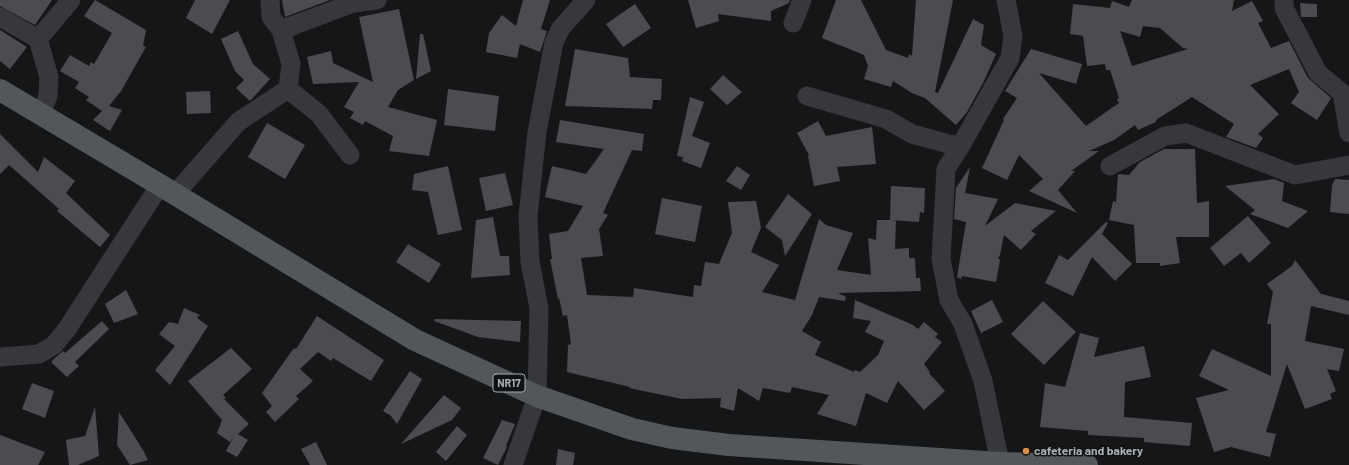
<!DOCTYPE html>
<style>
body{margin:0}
canvas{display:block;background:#151617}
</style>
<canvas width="1349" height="465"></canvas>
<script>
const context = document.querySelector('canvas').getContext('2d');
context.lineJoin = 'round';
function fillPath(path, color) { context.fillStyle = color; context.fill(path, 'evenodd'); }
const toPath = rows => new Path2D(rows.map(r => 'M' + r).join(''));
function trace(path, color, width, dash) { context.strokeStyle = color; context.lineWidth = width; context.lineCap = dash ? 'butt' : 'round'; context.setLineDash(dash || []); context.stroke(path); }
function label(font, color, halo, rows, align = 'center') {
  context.font = font + ' Barlow,sans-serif'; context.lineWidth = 3; context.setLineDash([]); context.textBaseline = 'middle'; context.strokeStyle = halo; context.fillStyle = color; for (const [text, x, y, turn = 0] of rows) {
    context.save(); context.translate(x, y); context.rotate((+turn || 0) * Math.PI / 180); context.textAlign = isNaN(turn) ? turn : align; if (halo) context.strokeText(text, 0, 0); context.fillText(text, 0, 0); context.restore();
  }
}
fillPath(toPath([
 [0,0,52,0,35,25,0,6],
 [95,0,146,30,143,46,146,47,121,91,109,106,122,110,110,131,93,120,102,111,86,100,89,97,75,88,79,82,60,71,70,55,89,66,91,62,94,64,112,33,84,16],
 [195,0,230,0,212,34,186,18],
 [282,0,330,0,285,17],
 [523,0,550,0,541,29,547,31,540,52,520,44,517,58,486,52,489,33,502,15,516,26],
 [688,0,790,0,789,3,771,11,771,21,718,14,719,21,696,28],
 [836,0,861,0,886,50,908,58,909,54,912,56,916,0,953,0,935,92,938,93,973,19,984,25,981,45,996,54,983,83,967,112,956,125,925,98,912,93,893,81,891,87,864,79,868,66,864,55,822,38],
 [1132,0,1234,0,1232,11,1252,1,1263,21,1258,23,1271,48,1289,41,1308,78,1331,98,1317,120,1291,103,1299,92,1289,69,1250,85,1279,114,1258,134,1263,138,1256,148,1226,137,1234,124,1192,97,1156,120,1156,122,1138,130,1135,125,1114,140,1089,151,1099,151,1071,171,1075,171,1058,190,1077,213,1029,191,1043,179,1019,155,1007,180,982,168,1004,120,1003,119,1017,98,1005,91,1031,49,1082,64,1076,84,1039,73,1086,126,1119,103,1117,99,1119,98,1110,70,1106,70,1105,64,1087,66,1083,36,1070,34,1073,4,1110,8,1112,1,1129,7],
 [1143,26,1160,28,1183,48,1188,49,1132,66,1120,31,1140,37],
 [1300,3,1317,4,1317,17,1301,17],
 [635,4,651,28,623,47,606,24],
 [399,9,414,80,398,90,388,107,437,120,429,156,389,151,393,136,365,121,363,125,350,118,354,112,344,107,359,82,313,84,307,57,331,51,333,63,373,82,359,17],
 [0,30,27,47,10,69,0,61],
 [238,31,253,64,270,79,250,101,236,88,244,80,235,71,221,39],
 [420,34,423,34,431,71,416,79],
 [575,49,628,58,630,77,662,79,661,100,653,100,652,109,565,106],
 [723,75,742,92,727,105,710,89],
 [448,89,499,96,495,131,444,125],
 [210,91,211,113,187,114,186,92],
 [690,97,704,102,692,136,710,143,701,168,682,161,683,157,677,156],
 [560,120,644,134,642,151,632,150,603,213,608,215,599,229,603,256,581,258,587,295,633,297,634,288,693,297,694,285,701,286,705,262,719,264,732,233,728,202,756,201,761,228,751,252,779,265,762,292,795,300,819,219,826,225,853,233,837,270,871,275,868,238,876,240,877,220,896,220,895,249,909,248,909,258,915,258,916,278,920,278,921,291,838,293,846,297,845,301,819,297,812,315,802,331,821,342,815,355,854,372,855,370,860,372,878,355,884,341,865,332,871,321,853,318,855,300,913,325,918,329,924,322,938,334,935,337,942,342,924,364,930,372,929,373,945,391,924,410,898,381,887,403,866,393,856,426,817,414,829,395,792,387,790,393,763,388,759,401,738,388,734,411,720,407,721,398,682,399,629,388,630,387,567,372,568,345,571,344,567,315,563,316,559,298,558,299,550,259,552,259,549,234,568,231,583,206,545,197,552,166,586,174,604,149,556,142],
 [818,121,826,136,872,127,876,164,837,167,840,181,814,186,808,156,809,155,797,133],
 [267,123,305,145,285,179,248,157],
 [0,134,38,172,44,157,75,181,66,193,110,235,100,247,57,211,59,209,9,165,0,174],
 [1164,149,1195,149,1197,203,1209,201,1209,237,1176,237,1180,263,1160,266,1160,263,1136,263,1134,225,1109,220,1113,201,1116,202,1118,174,1129,175,1140,162],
 [448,166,462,230,438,235,428,192,412,190,414,174],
 [737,166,750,175,741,190,726,181],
 [970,167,965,193,998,199,985,226,1015,203,1056,211,1031,231,1036,234,1021,250,1004,235,1000,255,998,258,1000,260,996,282,962,276,961,279,957,277,966,222,954,219,956,188],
 [505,173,513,205,486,211,479,178],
 [1274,179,1284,183,1282,201,1308,211,1288,228,1250,214,1255,210,1225,186],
 [1335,179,1349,180,1349,214,1330,212,1332,185],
 [891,186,925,188,924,213,920,212,919,222,890,220],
 [788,194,812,214,785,256,782,240,765,227],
 [662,198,702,206,695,242,655,234],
 [1248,216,1271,243,1249,263,1241,253,1224,266,1210,248],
 [493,217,500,256,509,256,510,275,471,278,476,220],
 [1106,222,1108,223,1102,234,1132,264,1115,281,1092,257,1073,296,1045,283,1059,255,1068,260],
 [408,244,441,264,429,283,396,262],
 [1295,260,1321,294,1349,301,1349,315,1311,306,1305,341,1344,349,1339,371,1327,369,1336,391,1330,394,1332,399,1305,409,1287,364,1266,432,1276,434,1270,457,1231,447,1214,452,1196,398,1229,390,1199,376,1212,349,1271,376,1271,324,1267,324,1273,292,1267,284,1292,266],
 [126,290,138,314,114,323,105,304],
 [992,300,1003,322,981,333,971,311],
 [1043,301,1076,332,1044,365,1011,334],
 [184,308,200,315,197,318,208,326,170,385,155,370,175,346,159,334,169,322,178,324],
 [317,316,384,360,371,381,333,358,331,361,318,352,300,369,313,381,296,396,299,399,275,422,266,412,272,406,262,393,294,348,296,349],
 [435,319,521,321,520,342,478,337,434,321],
 [102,321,109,329,75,362,79,366,67,377,51,362,56,357,63,351,65,353],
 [1080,333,1099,338,1094,357,1144,346,1151,377,1125,382,1124,417,1192,423,1190,446,1144,442,1144,438,1088,435,1088,431,1040,427,1045,383,1065,387],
 [231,348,252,369,223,395,226,398,224,399,249,424,238,434,248,440,237,457,226,451,233,438,230,442,217,433,222,420,188,381],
 [410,371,422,379,397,424,391,416,383,411],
 [32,383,54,391,45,418,22,409],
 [444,395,461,408,452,420,401,444],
 [95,407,99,456,78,465,69,465,66,440,85,436],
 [119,412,143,450,148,460,130,465,117,445],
 [502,420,515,424,506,446,507,447,498,465,483,458],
 [457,426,467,435,446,461,436,452],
 [0,435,45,452,38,465,0,465],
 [316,442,327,465,310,465,301,449],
 [558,449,575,453,573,465,556,465]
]), '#4a4c4f');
trace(toPath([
 [270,0,271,17,281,30,291,64,288,89],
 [1284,0,1284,8,1318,73,1342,93,1349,133],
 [0,17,38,39,71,0],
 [793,23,802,0],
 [281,30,353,3,377,0],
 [38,39,49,77,48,96,41,113],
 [807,96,886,119,912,134,960,147],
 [1110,166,1165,136,1186,133,1295,175,1349,165],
 [175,194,238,122,288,89,319,114,350,155],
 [0,357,39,354,54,345,67,329,160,185],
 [1000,463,983,381,963,324,949,300,941,259,946,169,960,147,1010,58,1013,36,1006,0],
 [513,465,537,396,539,308,530,262,528,216,537,132,554,42,561,28,586,0]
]), '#37383b', 19);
trace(toPath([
 [0,90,160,185,415,340,537,396,632,429,672,438,729,445,1000,463,1087,465]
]), '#53565a', 22);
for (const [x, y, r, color] of [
 [1026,451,4,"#dd8e47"]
]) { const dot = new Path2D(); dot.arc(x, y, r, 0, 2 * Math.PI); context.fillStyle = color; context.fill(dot); trace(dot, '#101112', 1.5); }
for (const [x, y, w] of [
 [509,383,32]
]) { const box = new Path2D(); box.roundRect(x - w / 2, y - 9, w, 18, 3); context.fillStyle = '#101112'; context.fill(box); trace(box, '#a9afb5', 1); }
label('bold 11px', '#a9afb5', null, [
 ["NR17",509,383]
]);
label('bold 12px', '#a9afb5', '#101112', [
 ["cafeteria and bakery",1034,451]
], 'left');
</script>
